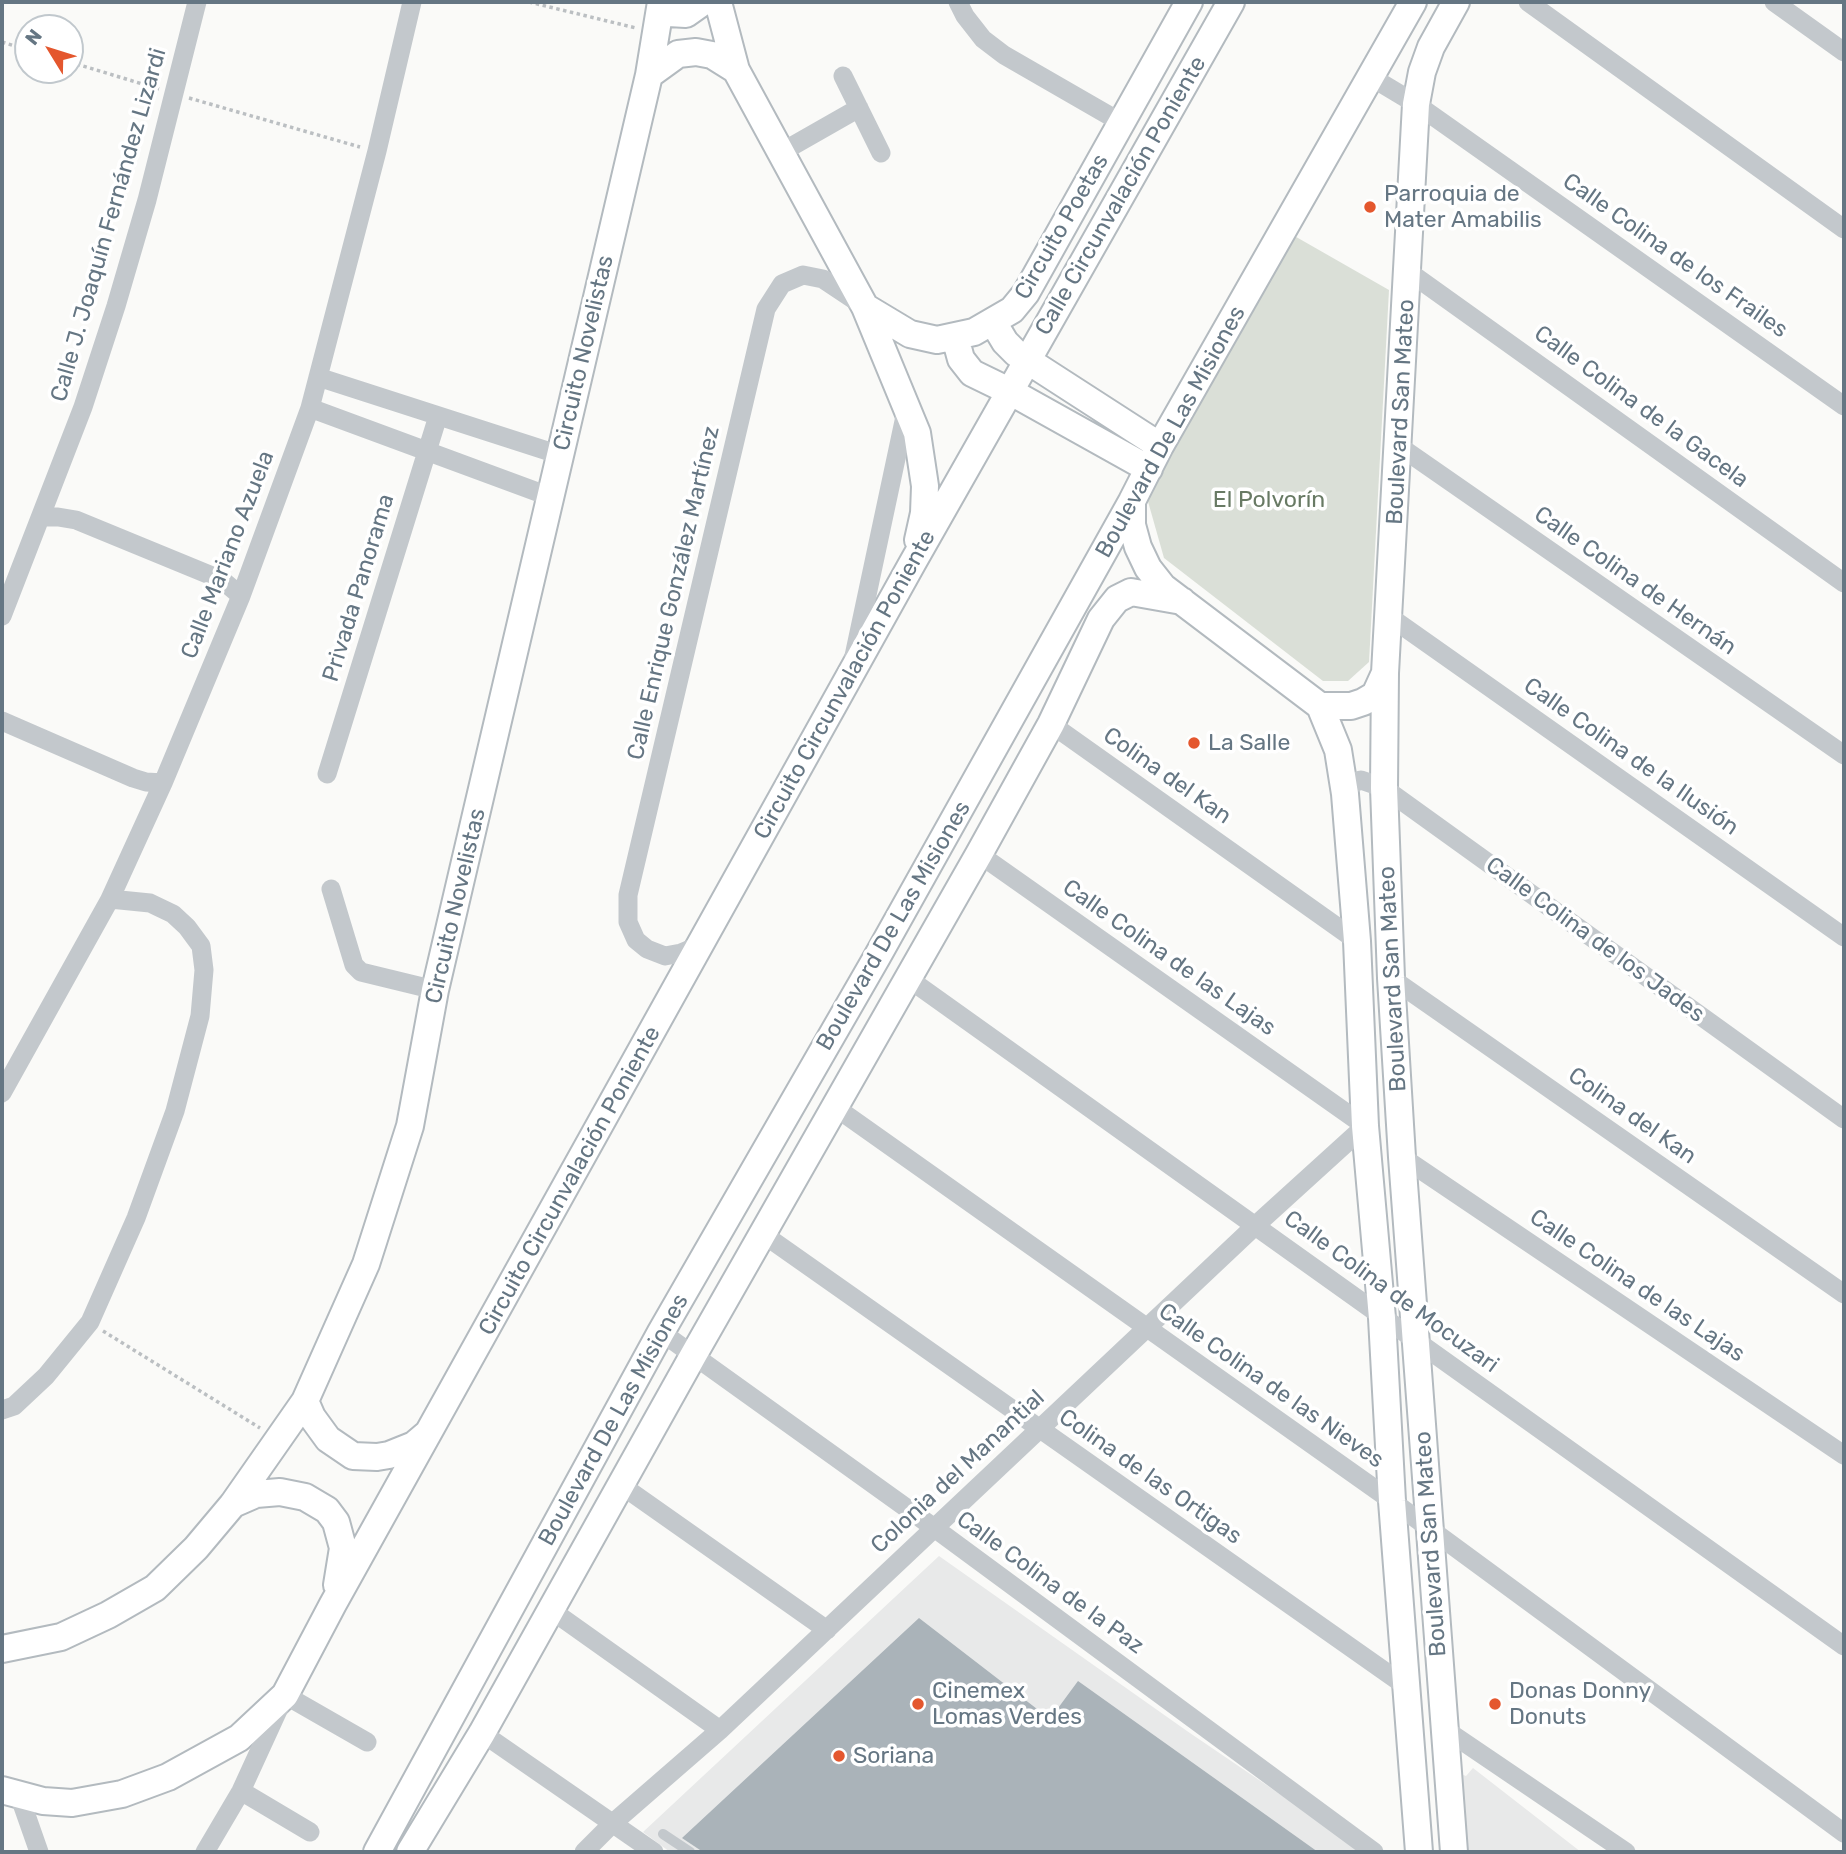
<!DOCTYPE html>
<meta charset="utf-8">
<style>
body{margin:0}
#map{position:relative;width:1846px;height:1854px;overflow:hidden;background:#fafaf8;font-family:Rubik,sans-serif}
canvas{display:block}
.frame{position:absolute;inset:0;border:4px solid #657683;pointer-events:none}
.north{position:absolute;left:14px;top:14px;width:70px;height:70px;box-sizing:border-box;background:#fff;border:2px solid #c1c8cd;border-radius:50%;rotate:308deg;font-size:19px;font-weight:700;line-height:28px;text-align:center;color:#657683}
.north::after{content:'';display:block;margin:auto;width:24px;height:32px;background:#e4572e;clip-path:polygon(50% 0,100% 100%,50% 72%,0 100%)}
</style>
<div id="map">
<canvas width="1846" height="1854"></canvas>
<div class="frame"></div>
<div class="north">N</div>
</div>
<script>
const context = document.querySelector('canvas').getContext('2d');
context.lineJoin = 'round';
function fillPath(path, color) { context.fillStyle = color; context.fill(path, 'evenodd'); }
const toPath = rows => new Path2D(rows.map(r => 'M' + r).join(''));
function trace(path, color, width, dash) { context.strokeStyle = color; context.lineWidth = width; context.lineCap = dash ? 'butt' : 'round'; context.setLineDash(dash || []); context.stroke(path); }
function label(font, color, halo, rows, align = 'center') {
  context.font = font + ' Rubik,sans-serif'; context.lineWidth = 7; context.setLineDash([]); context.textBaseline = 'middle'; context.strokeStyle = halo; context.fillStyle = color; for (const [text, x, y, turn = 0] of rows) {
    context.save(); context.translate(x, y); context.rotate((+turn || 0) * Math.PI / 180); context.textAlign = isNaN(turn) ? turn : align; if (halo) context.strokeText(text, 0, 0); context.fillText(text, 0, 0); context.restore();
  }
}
fillPath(toPath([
 [939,1556,1187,1731,1365,1852,670,1852,643,1832],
 [1473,1768,1581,1852,1468,1852,1461,1774,1466,1776]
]), '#e8e9e9');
fillPath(toPath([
 [1291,234,1389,290,1369,662,1348,681,1323,681,1164,558,1147,498]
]), '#dadfd7');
fillPath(toPath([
 [919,1618,1050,1719,1078,1681,1318,1852,703,1852,682,1838]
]), '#aab3b9');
const secondary = toPath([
 [718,2,736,70,865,307,917,433,925,486,924,513,918,540],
 [660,9,668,13,686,14,703,2],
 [649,75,678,54,696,52,712,55,736,70],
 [865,307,910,334,937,340,974,332,1012,310,1026,293,1189,2],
 [993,322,1005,342,1016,353,1160,446],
 [955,337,961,359,972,373,1011,392,1149,469],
 [1132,501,1132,525,1138,547,1148,568,1163,587,1320,706,1351,706,1363,702,1375,695,1385,673],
 [1320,706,1338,750,1345,794,1357,941,1365,1126,1382,1318,1392,1501,1419,1852],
 [305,1401,312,1417,328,1439,353,1456,377,1457,389,1455,414,1445,427,1434],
 [233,1504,256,1494,280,1492,305,1497,327,1510,336,1522,343,1548,337,1585],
 [2,1649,61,1637,108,1615,155,1588,196,1548,233,1504,305,1401,366,1264,410,1126,435,990,649,75,661,2],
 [2,1790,43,1801,72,1803,122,1794,168,1777,239,1738,285,1695,333,1604,913,562,1231,2],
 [377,1852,661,1332,877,957,1132,501,1160,446,1413,2],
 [410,1852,482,1733,694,1354,979,854,1051,724,1101,619,1117,599,1131,592,1182,601],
 [1454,1852,1402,1157,1391,978,1384,788,1385,673,1416,104,1422,72,1431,47,1456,2]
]);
trace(secondary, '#b3babf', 30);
trace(toPath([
 [529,2,636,28],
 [2,42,28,50],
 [70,62,159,89],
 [189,98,360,147],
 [103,1331,260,1428]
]), '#bbbfc2', 3.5, [3.5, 3.5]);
trace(toPath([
 [663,1834,690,1852]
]), '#c3c8cc', 10);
trace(toPath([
 [958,2,965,16,983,39,1004,55,1122,123],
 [1528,2,1844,229],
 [1774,2,1844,52],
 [843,76,881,153],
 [1371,77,1416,104,1844,406],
 [780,153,859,108],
 [1409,272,1844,583],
 [318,377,560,455],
 [310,408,551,497],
 [1399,446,1844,755],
 [42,517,58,517,76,520,222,580,241,596],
 [2,616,83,407,116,306,147,200,197,2],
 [1390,617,1844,937],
 [854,656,907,407],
 [2,721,133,778,146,782,163,783],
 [1051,724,1357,941],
 [327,774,438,416],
 [1345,794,1353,783,1361,780,1384,788,1844,1119],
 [331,889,354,965,361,972,435,990],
 [700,945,681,953,665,956,647,949,636,940,628,922,628,895,766,309,782,284,803,275,823,279,862,305],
 [1391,978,1844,1294],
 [909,979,1844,1646],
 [2,1093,110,899,163,783,241,596,310,408,377,151,412,2],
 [835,1107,1392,1501,1844,1833],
 [1402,1157,1844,1455],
 [763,1234,1407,1687],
 [661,1332,933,1527,1374,1852],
 [2,1410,14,1406,46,1376,90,1322,136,1218,175,1111,200,1016,204,970,201,946,187,927,173,914,150,903,110,899],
 [621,1485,827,1630],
 [551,1610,720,1730],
 [1443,1728,1626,1852],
 [482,1733,654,1852],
 [241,1791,310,1832],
 [19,1795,39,1852],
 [205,1852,241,1791,285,1695,367,1742],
 [584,1852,613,1823,720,1730,1256,1225,1365,1126,979,854]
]), '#c3c8cc', 19);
trace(secondary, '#fff', 26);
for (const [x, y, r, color] of [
 [1370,207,7,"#e4572e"],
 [1194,743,7,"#e4572e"],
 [918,1704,7,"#e4572e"],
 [1495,1704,7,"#e4572e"],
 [839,1756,7,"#e4572e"]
]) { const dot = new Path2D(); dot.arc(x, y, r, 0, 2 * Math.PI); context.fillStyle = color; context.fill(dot); trace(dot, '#fff', 2.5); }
label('23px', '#657683', '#fff', [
 ["Parroquia de",1384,194],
 ["Mater Amabilis",1384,220],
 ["La Salle",1208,743],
 ["Cinemex",932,1691],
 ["Lomas Verdes",932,1717],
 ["Donas Donny",1509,1691],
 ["Donuts",1509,1717],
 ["Soriana",853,1756]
], 'left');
label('23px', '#657683', '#fff', [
 ["Calle Circunvalación Poniente",1121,196,-60],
 ["Calle J. Joaquín Fernández Lizardi",109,225,-74],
 ["Circuito Poetas",1062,227,-60],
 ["Calle Colina de los Frailes",1675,256,35],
 ["Circuito Novelistas",584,353,-77],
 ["Calle Colina de la Gacela",1641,407,36],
 ["Boulevard San Mateo",1401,412,-87],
 ["Boulevard De Las Misiones",1171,432,-61],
 ["Calle Mariano Azuela",228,555,-69],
 ["Calle Colina de Hernán",1635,581,35],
 ["Privada Panorama",359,588,-73],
 ["Calle Enrique González Martínez",674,593,-77],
 ["Circuito Circunvalación Poniente",845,685,-61],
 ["Calle Colina de la Ilusión",1631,757,35],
 ["Colina del Kan",1167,776,35],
 ["Circuito Novelistas",456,906,-77],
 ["Boulevard De Las Misiones",894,926,-60],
 ["Calle Colina de los Jades",1595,940,36],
 ["Calle Colina de las Lajas",1169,958,35],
 ["Boulevard San Mateo",1393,979,-93],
 ["Colina del Kan",1632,1116,35],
 ["Circuito Circunvalación Poniente",570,1181,-61],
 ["Calle Colina de las Lajas",1637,1286,34],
 ["Calle Colina de Mocuzari",1391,1292,36],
 ["Calle Colina de las Nieves",1271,1386,35],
 ["Boulevard De Las Misiones",614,1420,-61],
 ["Colonia del Manantial",958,1472,-43],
 ["Colina de las Ortigas",1150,1477,35],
 ["Boulevard San Mateo",1431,1544,-94],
 ["Calle Colina de la Paz",1050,1583,36]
]);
label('23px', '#687a64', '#fff', [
 ["El Polvorín",1269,500]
]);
</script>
